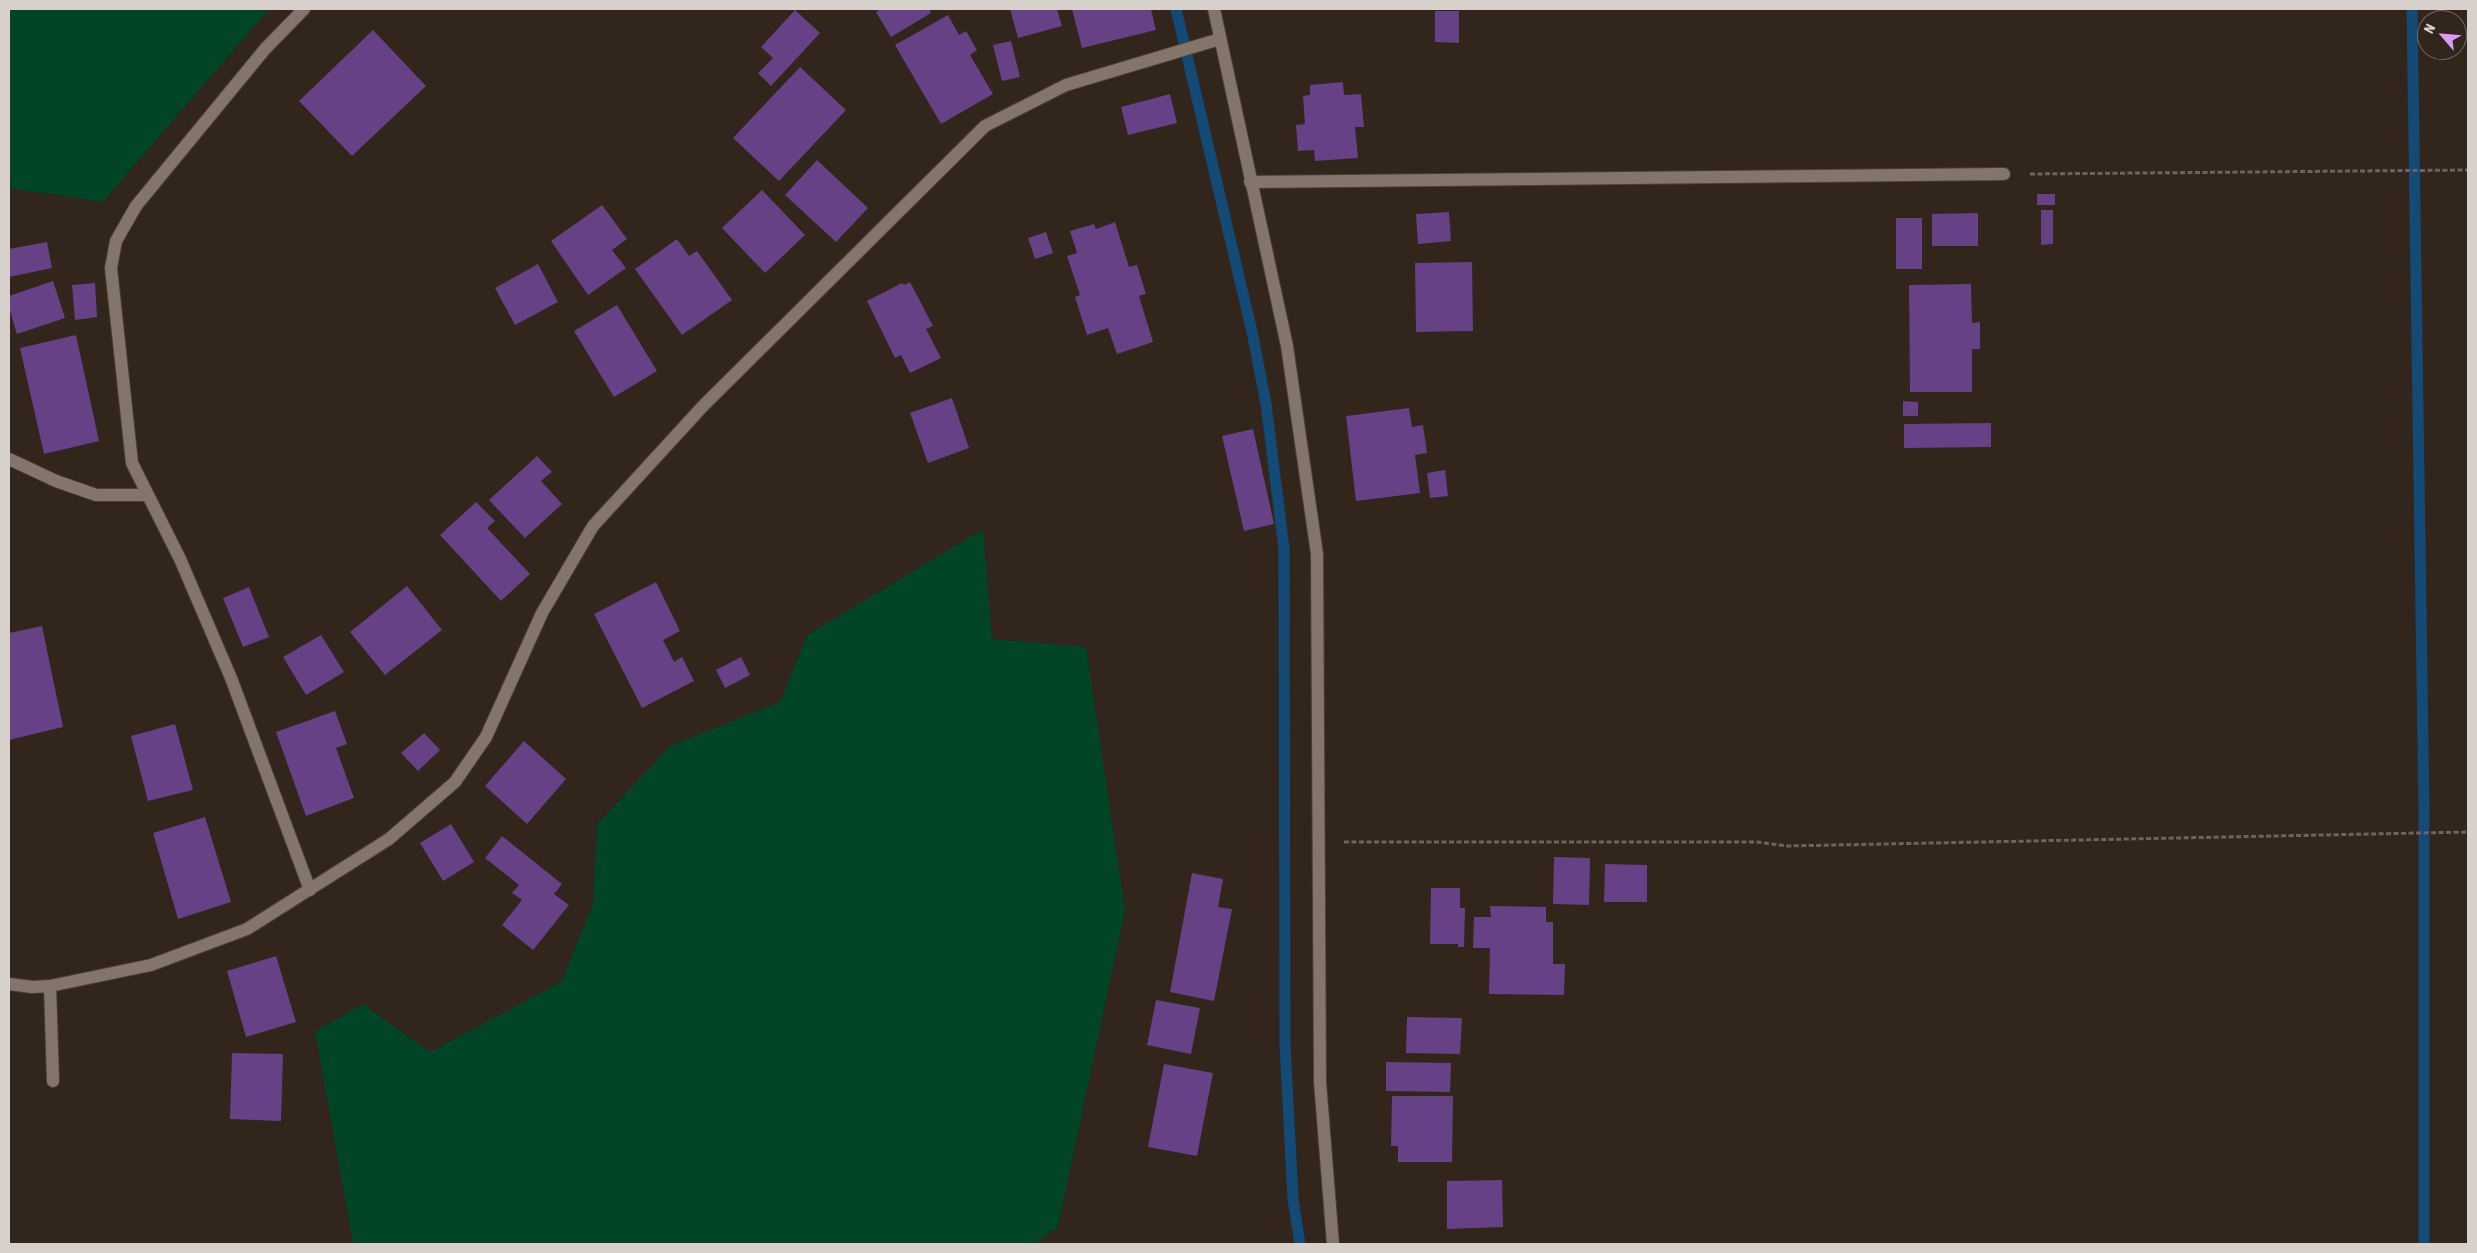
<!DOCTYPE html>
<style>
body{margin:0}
#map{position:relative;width:2477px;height:1253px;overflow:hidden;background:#31251c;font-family:"Asap Condensed",sans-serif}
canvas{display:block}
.frame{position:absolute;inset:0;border:10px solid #d8d0ca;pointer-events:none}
.north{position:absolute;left:2417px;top:10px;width:50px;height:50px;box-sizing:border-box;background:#31251c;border:1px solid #746962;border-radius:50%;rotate:297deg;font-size:14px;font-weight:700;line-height:20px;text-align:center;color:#d8d0ca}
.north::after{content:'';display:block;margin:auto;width:18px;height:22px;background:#da9af6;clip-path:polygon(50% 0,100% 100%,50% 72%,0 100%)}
</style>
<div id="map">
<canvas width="2477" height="1253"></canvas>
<div class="frame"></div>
<div class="north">N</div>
</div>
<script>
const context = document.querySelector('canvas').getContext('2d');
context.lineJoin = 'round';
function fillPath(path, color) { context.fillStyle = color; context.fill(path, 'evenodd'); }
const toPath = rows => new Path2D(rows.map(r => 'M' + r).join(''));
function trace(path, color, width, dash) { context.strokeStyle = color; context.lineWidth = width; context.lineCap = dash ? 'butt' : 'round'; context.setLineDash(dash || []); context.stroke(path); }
fillPath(toPath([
 [9,9,269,9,103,202,9,188],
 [983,529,992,639,1086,647,1125,910,1058,1227,1034,1244,353,1244,315,1031,363,1004,430,1052,561,982,593,904,597,824,670,746,780,702,807,635]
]), '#014526');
trace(toPath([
 [1176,9,1252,332,1266,404,1284,548,1285,1046,1293,1199,1300,1244],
 [2412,9,2424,811,2424,1244]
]), '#144b76', 11);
fillPath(toPath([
 [881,9,929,9,931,13,891,37,876,12],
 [1010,9,1057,9,1062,26,1018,38],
 [1072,9,1151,9,1156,30,1082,48],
 [795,10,820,33,771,86,758,73,773,58,761,47],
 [1435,11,1459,11,1459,43,1435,42],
 [948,15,959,35,966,31,977,50,970,55,993,94,941,124,895,45],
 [373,30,426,86,352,156,299,101],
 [1011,41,1020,77,1002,81,993,45],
 [800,67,846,110,779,181,733,138],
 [1343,82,1344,95,1361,94,1364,127,1355,127,1358,158,1315,161,1314,150,1298,151,1296,125,1305,124,1303,96,1310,95,1310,85],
 [1170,94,1177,123,1128,135,1121,107],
 [817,160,868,208,836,242,785,195],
 [762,190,805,235,765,273,722,228],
 [2037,194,2055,194,2055,205,2037,205],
 [602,205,627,239,612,250,626,268,588,295,551,241],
 [2041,210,2053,210,2053,244,2041,245],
 [1449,212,1451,241,1418,244,1416,214],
 [1978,213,1978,246,1932,246,1932,214],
 [1896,218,1922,218,1922,269,1896,269],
 [1115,222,1129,267,1137,265,1146,294,1139,296,1153,342,1117,354,1108,328,1087,335,1075,297,1080,295,1067,256,1077,253,1070,231,1094,224,1096,229],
 [1046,232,1053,253,1035,259,1028,238],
 [677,239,689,256,697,251,732,300,682,335,635,269],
 [47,242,52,268,9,277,9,249],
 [1472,262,1473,331,1416,332,1415,263],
 [538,264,558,302,515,325,495,288],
 [53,281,65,318,17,334,9,308,9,296],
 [910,282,933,326,926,329,941,358,910,373,901,355,895,358,867,301,902,283,904,285],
 [95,283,97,317,75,320,72,285],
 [1971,284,1972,323,1980,322,1980,349,1972,349,1972,392,1910,392,1909,285],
 [617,305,657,371,614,397,574,331],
 [76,335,99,441,44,454,20,348],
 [952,398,969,448,928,463,910,413],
 [1903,401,1918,402,1918,416,1903,416],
 [1409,408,1412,427,1423,425,1427,453,1415,455,1420,493,1356,501,1346,416],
 [1991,423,1991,447,1904,448,1904,424],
 [1253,429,1274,524,1244,531,1222,436],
 [537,456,552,472,541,481,562,504,525,538,489,500],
 [1445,470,1448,496,1430,498,1427,473],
 [476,502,495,521,487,528,530,574,501,601,440,535],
 [656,582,680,631,663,640,674,662,682,657,694,681,642,708,594,614],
 [407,586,442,630,385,675,350,632],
 [249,587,269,637,243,647,223,598],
 [42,626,63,727,9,740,9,633],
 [321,635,344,672,306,695,283,657],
 [741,657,750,675,725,688,716,670],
 [335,711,347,744,336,748,354,798,306,816,276,732],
 [175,724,193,790,148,801,131,736],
 [424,733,440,750,418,771,401,753],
 [524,741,566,779,527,824,485,786],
 [205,817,231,902,178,919,153,833],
 [451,824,474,862,443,881,420,843],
 [502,836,562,884,554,894,569,905,533,950,502,925,522,900,512,893,519,885,485,858],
 [1554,857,1590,858,1589,905,1553,904],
 [1605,864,1647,865,1647,902,1604,902],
 [1192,873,1223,879,1218,907,1232,909,1214,1001,1170,992],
 [1431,888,1460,888,1460,908,1465,908,1464,947,1458,947,1458,944,1430,944],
 [1490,906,1546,907,1546,922,1553,922,1553,964,1565,964,1564,995,1489,994,1490,948,1473,948,1474,917,1491,917],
 [276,956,296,1022,246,1037,227,971],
 [1156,1000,1200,1008,1191,1054,1147,1045],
 [1407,1017,1462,1018,1460,1054,1406,1053],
 [232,1053,283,1054,281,1121,230,1119],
 [1386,1062,1451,1063,1450,1092,1386,1091],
 [1164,1064,1213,1073,1197,1156,1148,1147],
 [1392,1096,1453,1096,1452,1162,1398,1162,1398,1146,1391,1146],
 [1502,1180,1503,1227,1447,1229,1447,1181]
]), '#664186');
const minor = toPath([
 [304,9,265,49,136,206,116,241,111,268,132,463,180,559,231,678,310,890],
 [1250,182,2004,174],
 [9,459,56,481,96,495,146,495],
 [9,984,32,987,50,986,151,965,247,929,389,839,455,782,486,737,542,613,593,526,703,406,985,126,1066,85,1220,39],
 [50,986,53,1081]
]);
const tertiary = toPath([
 [1214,9,1287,346,1317,554,1320,1082,1333,1244]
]);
trace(minor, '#4a4039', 14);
trace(tertiary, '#4a4039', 14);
trace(toPath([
 [2030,174,2468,170],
 [1344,842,1757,842,1787,846,2468,832]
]), '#6e645c', 3, [5, 2.5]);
trace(minor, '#83756b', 12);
trace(tertiary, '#83756b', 12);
</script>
